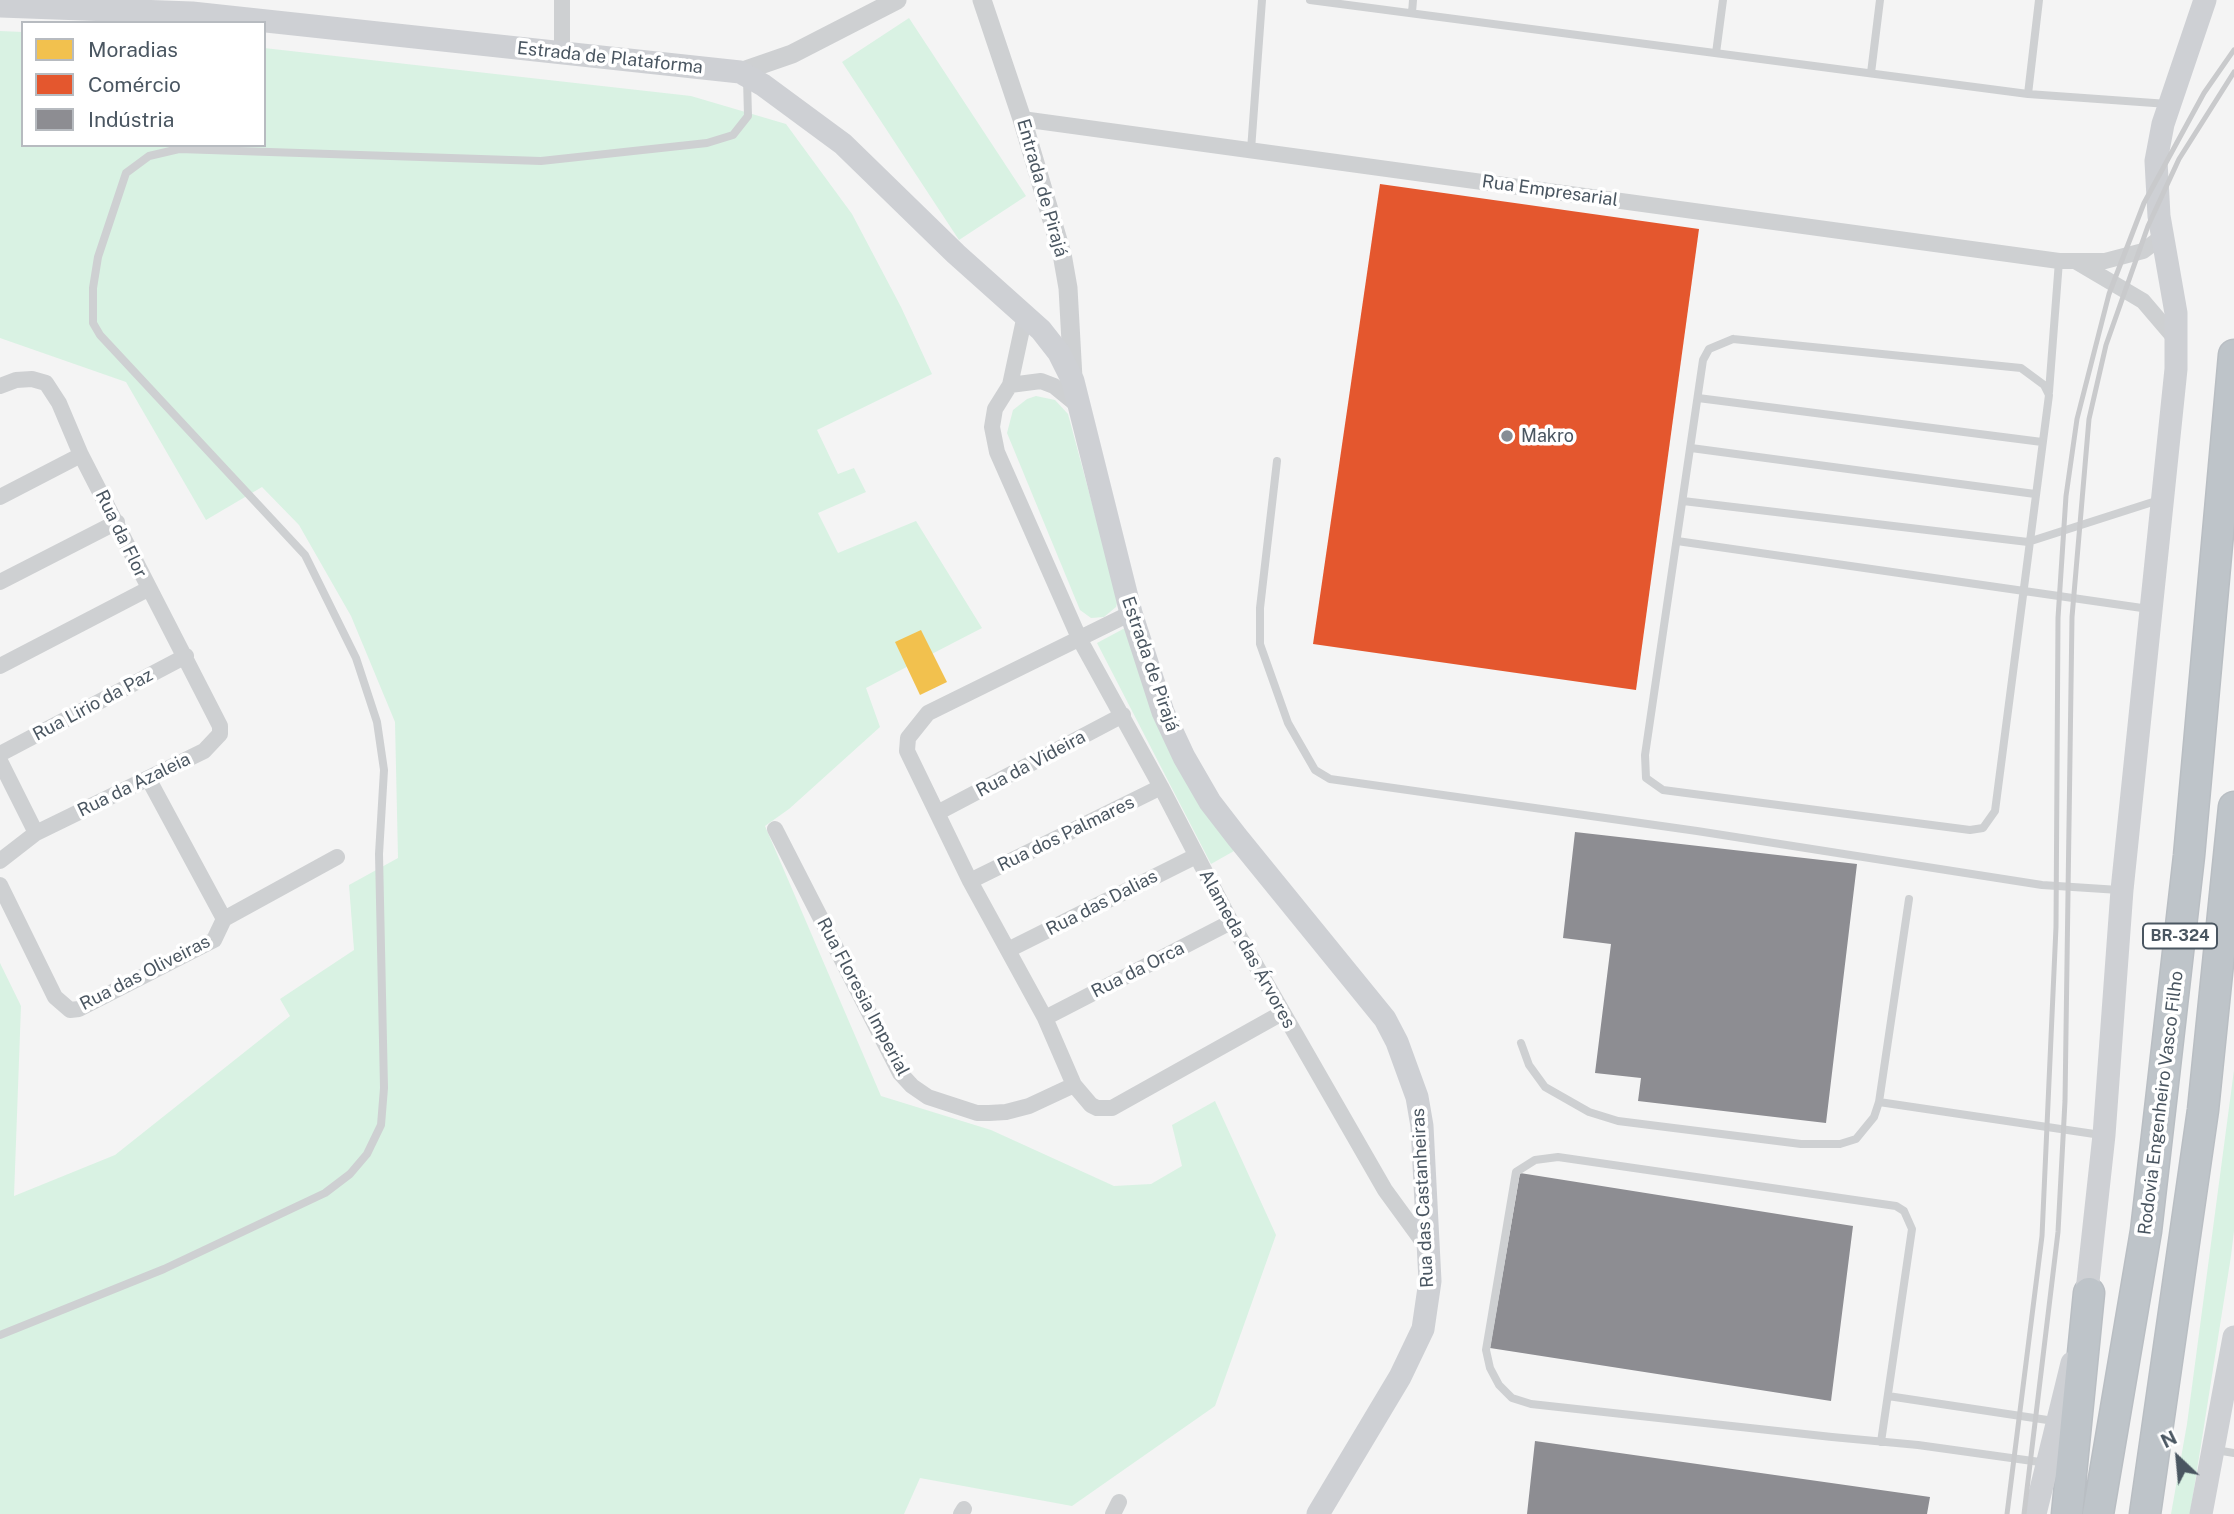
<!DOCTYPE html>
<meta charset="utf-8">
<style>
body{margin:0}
#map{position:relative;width:2234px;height:1514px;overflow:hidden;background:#f4f4f4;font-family:"Public Sans",sans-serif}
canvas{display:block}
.legend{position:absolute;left:21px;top:21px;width:245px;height:126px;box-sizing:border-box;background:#fff;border:2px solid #b7bbc0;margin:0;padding:9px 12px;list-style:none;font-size:21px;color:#4a5661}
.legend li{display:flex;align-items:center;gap:14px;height:35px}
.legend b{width:35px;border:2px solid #b7bbc0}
.north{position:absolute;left:2143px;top:1423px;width:70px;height:70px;-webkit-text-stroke:5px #fff;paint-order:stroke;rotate:334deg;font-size:19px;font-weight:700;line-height:28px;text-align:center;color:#4a5661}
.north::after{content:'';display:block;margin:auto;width:24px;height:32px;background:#4a5661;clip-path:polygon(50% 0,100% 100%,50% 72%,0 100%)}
</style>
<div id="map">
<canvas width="2234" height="1514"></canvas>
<ul class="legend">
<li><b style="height:19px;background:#f2c14e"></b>Moradias</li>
<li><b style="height:19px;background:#e4572e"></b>Comércio</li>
<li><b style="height:19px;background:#8d8d92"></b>Indústria</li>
</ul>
<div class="north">N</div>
</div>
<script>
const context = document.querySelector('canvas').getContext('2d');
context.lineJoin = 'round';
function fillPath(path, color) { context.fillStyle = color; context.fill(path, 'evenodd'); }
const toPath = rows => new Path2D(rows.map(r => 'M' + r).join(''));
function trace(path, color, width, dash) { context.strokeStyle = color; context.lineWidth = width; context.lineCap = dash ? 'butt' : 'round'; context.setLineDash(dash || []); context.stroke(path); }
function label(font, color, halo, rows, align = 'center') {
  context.font = font + ' "Public Sans",sans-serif'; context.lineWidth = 7; context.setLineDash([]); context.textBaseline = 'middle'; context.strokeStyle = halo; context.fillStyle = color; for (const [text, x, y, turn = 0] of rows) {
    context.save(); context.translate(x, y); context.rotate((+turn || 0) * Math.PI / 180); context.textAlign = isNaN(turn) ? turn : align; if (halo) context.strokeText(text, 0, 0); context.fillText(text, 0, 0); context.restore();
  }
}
fillPath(toPath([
 [909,18,1026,196,959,240,842,62],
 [0,31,23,32,23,145,264,145,264,48,691,96,786,124,852,214,901,307,932,374,817,430,838,474,854,468,866,492,818,513,838,553,916,521,982,628,866,688,880,727,789,809,765,826,881,1096,991,1130,1114,1186,1151,1184,1182,1166,1172,1125,1215,1101,1276,1235,1215,1406,1072,1506,920,1478,904,1514,0,1514,0,963,21,1006,14,1196,115,1155,290,1016,280,999,354,950,349,885,398,858,395,722,351,616,299,525,262,487,206,520,126,382,0,338],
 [1036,396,1055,400,1068,414,1118,600,1116,607,1104,617,1091,618,1080,610,1007,433,1013,410,1027,399],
 [1125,628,1159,727,1234,851,1211,864,1097,643],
 [2234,1070,2234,1231,2231,1256,2190,1514,2171,1514,2187,1424]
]), '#d9f2e3');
fillPath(toPath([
 [921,630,947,682,920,695,895,642]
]), '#f2c14e');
fillPath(toPath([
 [1380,184,1699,229,1636,690,1313,644]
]), '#e4572e');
fillPath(toPath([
 [1575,832,1857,864,1826,1123,1638,1101,1641,1078,1595,1073,1611,944,1563,938],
 [1520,1173,1853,1226,1831,1401,1490,1348],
 [1535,1441,1930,1497,1927,1514,1527,1514]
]), '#8d8d92');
const motorway = toPath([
 [2067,1514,2089,1293],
 [2098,1514,2146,1231,2161,1101,2189,856,2234,355],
 [2145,1514,2203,1110,2234,807]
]);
trace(motorway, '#b9bec3', 33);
trace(toPath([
 [1310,0,2028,94,2168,104],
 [1412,13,1413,0],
 [1716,53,1723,0],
 [1871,73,1880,0],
 [2028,94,2039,0],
 [1251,150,1262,0],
 [1733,339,2021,368,2044,385,2049,395,1995,811,1983,828,1970,830,1663,790,1646,778,1645,755,1703,360,1709,349,1733,339],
 [2049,392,2059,261],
 [1698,398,2042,442],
 [1691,448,2035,494],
 [1277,461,1260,608,1260,644,1288,723,1315,770,1330,779,1697,831,2042,885,2119,890],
 [1683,501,2028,542,2159,500],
 [1677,541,2149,609],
 [1521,1043,1529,1065,1545,1087,1589,1112,1618,1121,1801,1144,1840,1144,1856,1139,1874,1117,1879,1102,1909,899],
 [1879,1102,2101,1135],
 [0,1335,164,1269,325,1193,350,1174,367,1154,381,1125,384,1088,379,854,384,770,377,722,356,658,305,555,100,335,93,323,93,288,98,257,126,173,149,156,179,149,541,161,707,143,733,135,748,116,747,79],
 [1888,1396,2054,1421],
 [1881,1442,1912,1229,1904,1211,1896,1206,1558,1157,1535,1160,1516,1172,1486,1350,1490,1368,1499,1385,1512,1398,1531,1404,1832,1437,1918,1445,2047,1463],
 [2216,1450,2234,1453]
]), '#ced0d2', 8);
trace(toPath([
 [562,0,562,52],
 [1022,119,2059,261,2105,261,2143,251,2163,236],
 [2077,262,2143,301,2178,342],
 [1025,315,1010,385,995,409,992,427,997,452,1080,640,1161,787,1231,922,1385,1190,1428,1249],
 [1010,385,1041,381,1054,386,1076,404],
 [0,386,16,380,32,379,46,383,59,403,81,455,220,726,220,734,204,751,36,833,0,861],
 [0,497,81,455],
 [0,582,117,522],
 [1131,613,928,713,908,738,907,751,970,881,1045,1018,1074,1085,1091,1105,1097,1108,1112,1108,1282,1013],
 [0,666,148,589],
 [0,754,186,656],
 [0,761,36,833],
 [149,780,224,919],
 [939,812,1123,715],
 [775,829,900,1073,912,1086,928,1097,977,1113,989,1113,1006,1112,1029,1106,1074,1085],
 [970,881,1161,787],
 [0,885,55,997,70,1010,79,1009,214,940,224,919,337,857],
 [1008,950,1196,856],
 [1045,1018,1231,922],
 [961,1514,964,1509],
 [1113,1514,1119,1502]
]), '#ced0d2', 16);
trace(toPath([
 [982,0,1022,119,1062,254,1068,288,1073,378],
 [740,72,792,54,897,0]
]), '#ced0d2', 19);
trace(toPath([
 [0,6,192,13,740,72,763,85,843,144,956,254,1041,330,1059,353,1073,381,1131,613,1163,712,1184,757,1210,802,1237,837,1385,1019,1397,1042,1417,1097,1422,1126,1430,1281,1423,1329,1400,1377,1318,1514],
 [2085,1309,2104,1135,2122,890,2176,369,2176,313,2159,216,2156,161,2163,124,2205,0],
 [2035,1514,2072,1363],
 [2201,1514,2234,1337]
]), '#ced0d4', 23);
trace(motorway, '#bec4c9', 30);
trace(toPath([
 [2007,1514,2042,1236,2056,927,2058,618,2066,496,2077,419,2109,294,2144,203,2204,93,2234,50],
 [2024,1514,2058,1232,2065,1101,2072,617,2089,419,2106,345,2148,226,2179,159,2234,72]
]), '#c9cacc', 5);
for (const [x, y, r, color] of [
 [1507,436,7,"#868d94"]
]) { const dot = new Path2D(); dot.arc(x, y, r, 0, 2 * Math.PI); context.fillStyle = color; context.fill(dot); trace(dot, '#fff', 2.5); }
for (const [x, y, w] of [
 [2180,936,74]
]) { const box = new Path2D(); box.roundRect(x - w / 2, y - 12.5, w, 25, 5); context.fillStyle = '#fff'; context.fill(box); trace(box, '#4a5661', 2); }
label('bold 16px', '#4a5661', null, [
 ["BR-324",2180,936]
]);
label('18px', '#4a5661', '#fff', [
 ["Estrada de Plataforma",610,58,6],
 ["Entrada de Pirajá",1042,188,74],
 ["Rua Empresarial",1550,191,8],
 ["Rua da Flor",121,534,64],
 ["Estrada de Pirajá",1150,664,71],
 ["Rua Lirio da Paz",93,705,-28],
 ["Rua da Videira",1031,764,-28],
 ["Rua da Azaleia",134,785,-26],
 ["Rua dos Palmares",1066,834,-26],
 ["Rua das Dalias",1102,903,-27],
 ["Alameda das Árvores",1247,949,61],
 ["Rua da Orca",1138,970,-27],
 ["Rua das Oliveiras",145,973,-27],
 ["Rua Floresia Imperial",863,997,62],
 ["Rodovia Engenheiro Vasco Filho",2161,1103,-83],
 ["Rua das Castanheiras",1423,1198,-93]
]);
label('18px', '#4a5661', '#fff', [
 ["Makro",1521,436]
], 'left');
</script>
